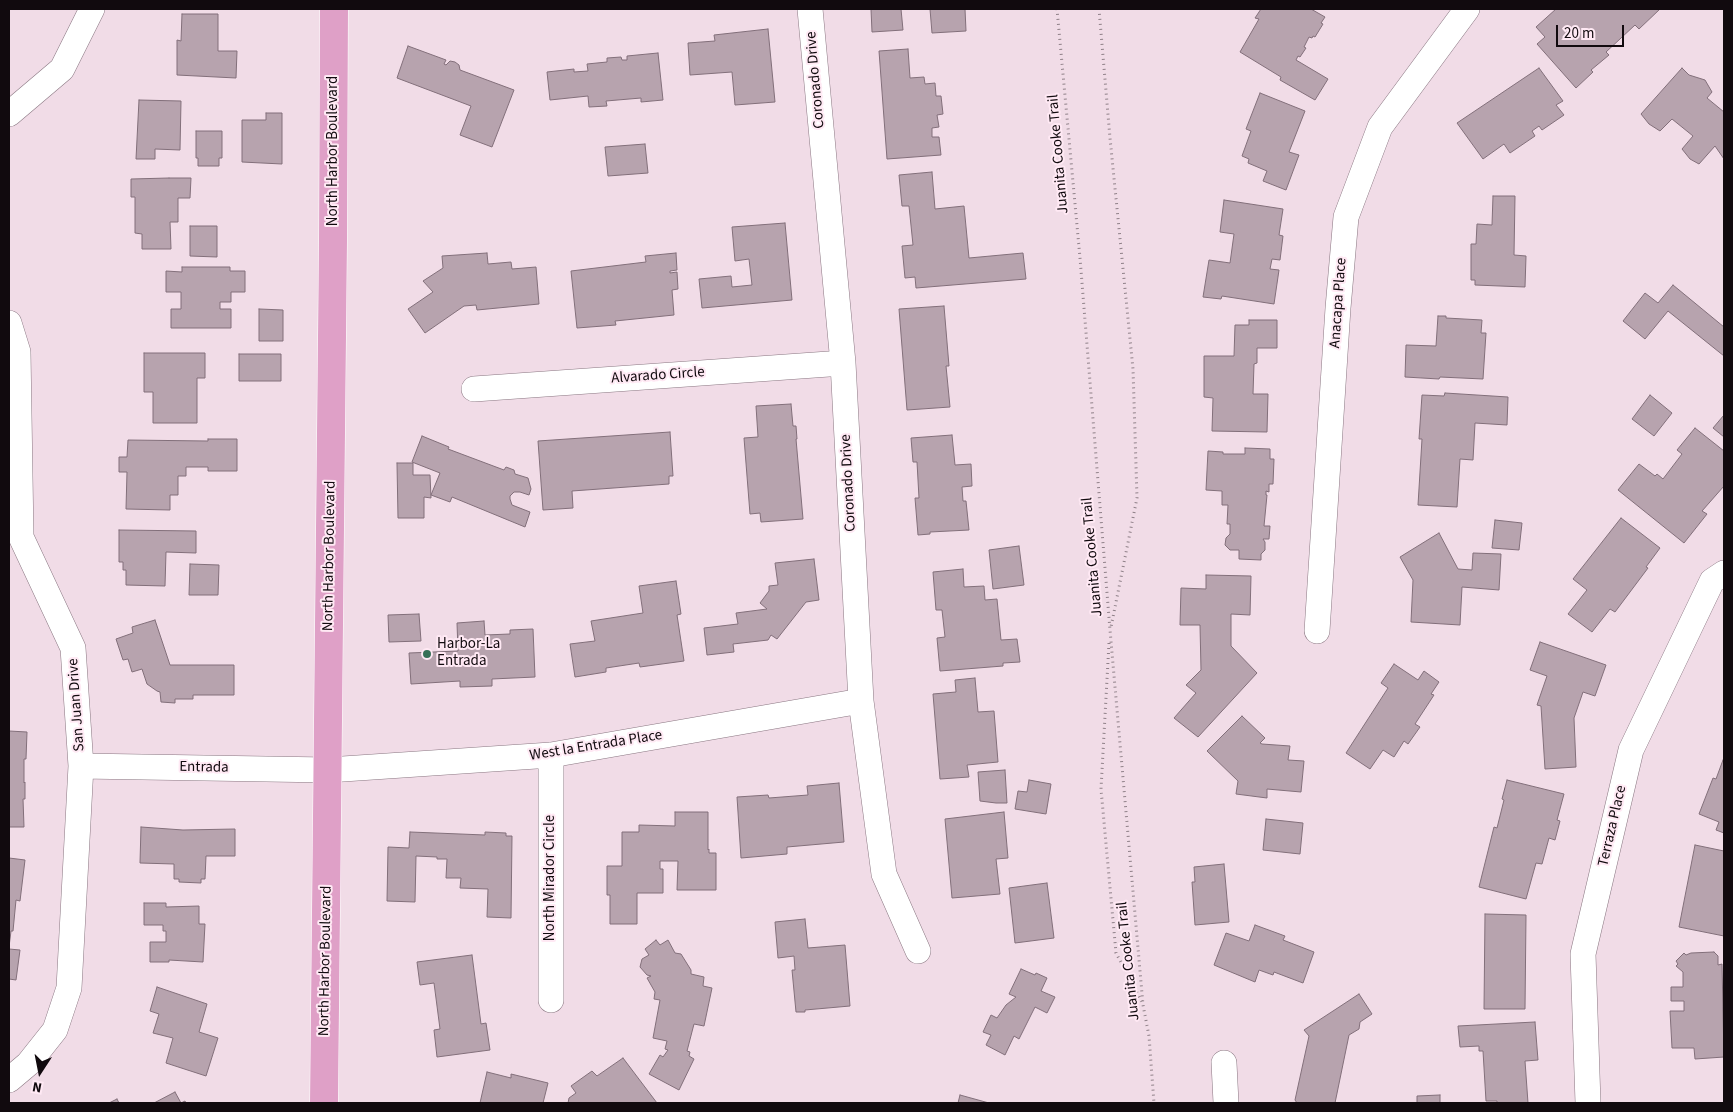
<!DOCTYPE html>
<style>
body{margin:0}
#map{position:relative;width:1733px;height:1112px;overflow:hidden;background:#f1dce7;font-family:"Source Sans 3",sans-serif}
canvas{display:block}
.frame{position:absolute;inset:0;border:10px solid #110a0e;pointer-events:none}
.north{position:absolute;left:15px;top:1047px;width:50px;height:50px;-webkit-text-stroke:4px #ffe9f4;paint-order:stroke;rotate:191deg;font-size:14px;font-weight:700;line-height:20px;text-align:center;color:#110a0e}
.north::after{content:'';display:block;margin:auto;width:18px;height:22px;background:#110a0e;clip-path:polygon(50% 0,100% 100%,50% 72%,0 100%)}
.scale{position:absolute;left:1556px;top:25px;width:68px;height:22px;box-sizing:border-box;border:2px solid #110a0e;border-top:0;padding-left:6px;font-size:15px;line-height:18px;white-space:nowrap;color:#110a0e;-webkit-text-stroke:4px #ffe9f4;paint-order:stroke}
</style>
<div id="map">
<canvas width="1733" height="1112"></canvas>
<div class="frame"></div>
<div class="north">N</div>
<div class="scale">20 m</div>
</div>
<script>
const context = document.querySelector('canvas').getContext('2d');
context.lineJoin = 'round';
function fillPath(path, color) { context.fillStyle = color; context.fill(path, 'evenodd'); }
const toPath = rows => new Path2D(rows.map(r => 'M' + r).join(''));
function trace(path, color, width, dash) { context.strokeStyle = color; context.lineWidth = width; context.lineCap = dash ? 'butt' : 'round'; context.setLineDash(dash || []); context.stroke(path); }
function label(font, color, halo, rows, align = 'center') {
  context.font = font + ' "Source Sans 3",sans-serif'; context.lineWidth = 4; context.setLineDash([]); context.textBaseline = 'middle'; context.strokeStyle = halo; context.fillStyle = color; for (const [text, x, y, turn = 0] of rows) {
    context.save(); context.translate(x, y); context.rotate((+turn || 0) * Math.PI / 180); context.textAlign = isNaN(turn) ? turn : align; if (halo) context.strokeText(text, 0, 0); context.fillText(text, 0, 0); context.restore();
  }
}
const building = toPath([
 [871,9,901,9,903,30,872,32,871,9],
 [930,9,965,9,966,31,932,33,930,9],
 [1261,9,1311,9,1325,17,1321,23,1323,24,1315,37,1313,36,1312,38,1309,37,1304,47,1306,48,1300,57,1298,56,1296,60,1328,79,1315,100,1280,80,1281,77,1240,52,1259,19,1255,18,1261,9],
 [1556,9,1660,9,1639,29,1635,25,1606,52,1609,55,1591,70,1593,72,1576,88,1537,44,1545,37,1536,27,1556,9],
 [182,14,218,14,218,51,237,51,236,78,177,75,177,40,181,41,182,14],
 [768,29,775,102,735,105,732,72,690,75,688,43,715,41,714,35,768,29],
 [408,46,446,60,444,64,446,65,450,61,455,62,459,65,460,70,514,90,492,147,460,135,471,106,397,78,408,46],
 [908,49,910,78,924,77,925,84,935,83,936,96,941,96,943,114,937,115,939,127,932,128,932,137,939,137,941,155,887,159,879,51,908,49],
 [658,53,663,100,641,102,641,98,606,101,607,106,589,107,588,96,550,100,547,72,574,69,574,72,588,71,587,64,607,62,607,58,621,57,622,60,627,60,627,56,658,53],
 [1539,68,1563,101,1556,105,1564,115,1542,130,1539,126,1532,131,1535,136,1510,153,1504,144,1483,159,1457,123,1539,68],
 [1682,68,1689,75,1705,80,1712,92,1707,98,1724,112,1724,159,1715,146,1699,164,1690,159,1682,149,1693,136,1672,119,1660,131,1649,124,1641,114,1682,68],
 [1260,93,1305,111,1289,152,1299,155,1286,190,1263,181,1267,171,1248,163,1249,159,1242,156,1251,131,1246,129,1260,93],
 [139,100,181,101,180,150,155,149,155,159,136,159,139,100],
 [266,113,282,113,282,164,242,162,242,120,266,120,266,113],
 [196,131,222,131,222,158,219,158,219,166,198,166,198,158,196,158,196,131],
 [645,144,648,173,608,176,605,147,645,144],
 [932,172,935,209,964,206,969,258,1023,253,1026,279,916,288,915,277,905,278,902,246,913,245,909,206,902,206,899,175,932,172],
 [169,178,191,178,190,198,178,198,178,222,170,222,171,249,142,249,142,234,135,233,135,197,131,197,131,179,169,178],
 [1493,196,1515,196,1514,255,1526,256,1525,287,1475,285,1475,280,1471,280,1471,244,1476,244,1477,224,1492,225,1493,196],
 [1224,200,1283,209,1279,235,1283,236,1280,260,1272,259,1270,269,1279,270,1274,304,1222,296,1221,299,1203,297,1209,260,1230,263,1234,234,1220,232,1224,200],
 [785,223,792,300,702,308,699,279,731,276,732,287,752,285,749,259,735,261,732,227,785,223],
 [190,226,217,226,217,257,190,256,190,226],
 [487,253,488,264,511,262,512,269,536,267,539,304,477,310,476,305,464,306,425,333,408,309,433,292,423,281,443,268,442,256,487,253],
 [676,253,677,270,670,271,670,273,677,272,678,289,672,290,674,315,615,321,616,325,577,328,571,271,646,262,645,256,676,253],
 [182,267,230,267,230,271,245,271,245,292,231,292,231,302,220,302,220,309,231,309,231,328,171,328,171,309,181,309,181,292,166,292,166,271,182,272,182,267],
 [1673,285,1724,327,1724,356,1668,311,1645,339,1623,321,1645,293,1658,303,1673,285],
 [944,306,949,366,946,366,950,407,907,410,899,309,944,306],
 [259,309,283,310,283,341,259,341,259,309],
 [1438,316,1446,316,1446,318,1482,320,1481,333,1486,333,1483,379,1440,377,1439,379,1405,377,1406,345,1436,346,1438,316],
 [1249,320,1277,320,1277,348,1257,348,1257,363,1254,364,1253,394,1268,394,1267,432,1212,431,1213,398,1204,397,1204,356,1234,356,1235,325,1249,325,1249,320],
 [144,353,205,353,205,378,197,378,197,423,153,423,153,392,144,392,144,353],
 [239,354,281,354,281,381,239,381,239,354],
 [1445,393,1508,397,1507,425,1475,423,1473,460,1460,459,1457,507,1418,505,1422,439,1419,439,1422,395,1444,396,1445,393],
 [1650,395,1672,413,1654,436,1632,419,1650,395],
 [791,404,793,426,796,426,797,439,796,439,803,519,761,522,760,513,750,514,744,438,758,437,756,406,791,404],
 [1724,415,1724,437,1713,428,1724,415],
 [1695,428,1724,451,1724,486,1702,511,1707,514,1684,543,1618,490,1639,464,1655,476,1657,474,1663,479,1682,454,1677,450,1695,428],
 [670,432,673,476,669,476,669,484,572,491,573,508,543,510,538,441,670,432],
 [952,435,955,465,971,464,972,486,962,487,963,501,966,501,969,530,930,532,930,534,918,535,915,498,919,498,917,462,913,462,911,438,952,435],
 [422,436,449,447,448,449,504,470,506,467,514,470,515,474,528,478,531,489,529,495,520,492,514,492,510,496,510,499,512,505,530,512,525,527,452,497,450,502,431,495,440,473,412,462,422,436],
 [208,439,237,439,237,471,208,471,208,467,186,467,186,476,178,476,178,495,170,495,170,510,126,509,127,472,119,472,119,457,127,457,128,440,208,441,208,439],
 [1245,448,1270,449,1270,459,1274,459,1273,484,1269,484,1269,492,1266,491,1266,495,1267,495,1264,526,1270,526,1269,539,1263,539,1265,542,1265,550,1261,554,1261,560,1239,559,1239,550,1230,550,1225,545,1226,538,1230,534,1230,524,1227,524,1228,505,1222,505,1222,491,1206,490,1208,451,1223,452,1223,454,1245,454,1245,448],
 [397,463,413,463,413,475,430,475,431,498,424,497,424,518,398,518,397,463],
 [1621,518,1660,548,1646,567,1648,568,1615,612,1610,609,1592,632,1568,614,1587,590,1573,579,1621,518],
 [1495,520,1522,523,1519,550,1492,548,1495,520],
 [119,530,196,531,196,553,166,552,165,586,126,585,126,570,123,570,123,562,119,562,119,530],
 [1439,533,1458,569,1472,570,1473,553,1501,554,1499,590,1462,587,1460,625,1411,622,1413,580,1400,557,1439,533],
 [1019,546,1024,585,993,589,989,550,1019,546],
 [814,559,819,600,806,602,777,639,771,635,768,640,733,644,734,652,707,655,704,628,738,624,736,613,767,609,760,603,769,591,769,586,778,585,775,563,814,559],
 [190,564,219,565,218,595,189,595,190,564],
 [963,569,964,587,984,586,985,600,997,599,1001,640,1017,639,1020,662,1003,663,1003,666,940,671,937,638,945,637,942,610,936,610,933,572,963,569],
 [1206,575,1251,576,1250,615,1231,614,1231,646,1257,673,1198,737,1174,718,1196,693,1186,685,1201,670,1200,625,1180,625,1181,588,1206,589,1206,575],
 [676,581,681,614,677,615,684,661,640,667,639,663,606,668,606,672,575,677,570,644,595,641,591,621,643,613,639,586,676,581],
 [419,614,421,641,389,642,388,615,419,614],
 [155,620,170,665,234,665,234,695,193,695,193,699,175,699,175,703,161,702,160,692,157,691,147,684,142,669,132,672,128,659,123,660,116,639,133,633,132,627,155,620],
 [484,621,485,635,510,634,510,630,533,629,535,677,492,679,492,686,460,687,460,681,411,684,409,653,458,651,457,623,484,621],
 [1540,642,1606,665,1595,696,1583,692,1574,718,1576,767,1545,769,1541,706,1537,705,1547,676,1530,670,1540,642],
 [1394,664,1418,680,1424,671,1439,682,1431,694,1434,695,1415,724,1420,727,1408,744,1404,741,1394,757,1383,750,1370,769,1346,753,1388,688,1381,683,1394,664],
 [975,678,978,712,994,711,998,762,967,765,969,777,940,779,933,694,956,692,955,680,975,678],
 [1242,716,1265,738,1260,743,1262,744,1290,746,1288,760,1304,761,1301,792,1267,789,1267,798,1236,794,1238,781,1207,751,1242,716],
 [9,731,27,732,26,759,24,759,24,783,25,782,25,799,23,799,24,827,9,827,9,731],
 [1723,760,1724,760,1724,833,1716,830,1719,822,1699,814,1713,778,1716,779,1723,760],
 [1005,770,1007,803,996,803,980,801,978,772,1005,770],
 [1029,780,1051,784,1046,814,1015,809,1018,791,1027,792,1029,780],
 [1507,780,1564,794,1557,820,1560,821,1555,840,1549,838,1542,864,1536,863,1526,899,1479,887,1494,827,1497,828,1504,800,1502,799,1507,780],
 [839,783,844,842,787,847,787,854,741,858,737,797,768,795,769,798,808,795,807,786,839,783],
 [675,812,708,812,708,850,709,849,709,853,716,853,716,890,677,890,678,861,660,861,660,869,663,869,663,893,637,893,637,924,610,924,610,895,607,895,607,866,622,866,622,832,639,832,639,825,675,826,675,812],
 [1004,812,1008,858,996,859,1000,894,952,898,945,819,1004,812],
 [1266,819,1303,823,1300,854,1263,850,1266,819],
 [141,827,183,830,235,829,235,856,206,856,205,879,201,879,201,883,179,882,179,879,174,879,174,864,140,863,141,827],
 [410,832,485,835,485,832,506,833,506,836,512,836,511,918,487,917,488,889,460,888,461,878,446,878,447,859,437,859,437,857,416,856,415,902,387,901,388,847,409,848,410,832],
 [1695,845,1724,851,1724,936,1679,927,1695,845],
 [9,858,25,860,20,901,16,900,13,931,11,931,9,947,9,858],
 [1224,864,1229,922,1195,925,1192,882,1195,882,1194,867,1224,864],
 [1047,883,1054,938,1015,943,1009,888,1047,883],
 [144,903,166,903,166,907,199,906,199,924,205,924,203,962,169,960,169,962,150,962,150,942,166,942,166,931,163,931,163,925,144,925,144,903],
 [1485,914,1526,915,1525,1009,1484,1009,1485,914],
 [805,919,808,948,845,945,850,1006,805,1010,805,1012,796,1012,792,970,795,970,794,956,778,958,775,922,805,919],
 [1255,925,1285,936,1283,940,1314,952,1303,983,1274,972,1273,975,1259,970,1255,982,1214,965,1226,933,1249,941,1255,925],
 [656,940,660,945,668,940,675,953,681,954,691,970,691,974,704,977,703,986,712,988,704,1026,694,1024,687,1051,690,1052,689,1056,694,1059,679,1090,649,1074,660,1055,663,1057,668,1050,665,1049,667,1041,653,1038,660,1000,654,999,655,992,647,978,651,976,647,975,640,967,642,959,649,955,645,949,656,940],
 [9,949,20,950,16,980,9,979,9,949],
 [1714,952,1718,956,1718,965,1722,964,1724,1057,1695,1059,1694,1048,1672,1048,1670,1011,1684,1011,1684,1001,1671,1001,1671,987,1683,987,1683,972,1676,966,1678,964,1676,961,1684,953,1686,955,1691,953,1714,952],
 [472,955,481,1024,486,1023,490,1050,437,1057,434,1030,440,1029,434,983,420,985,417,962,472,955],
 [1021,969,1035,975,1036,973,1047,978,1041,991,1055,997,1047,1013,1035,1007,1019,1039,1014,1036,1005,1055,986,1045,991,1035,983,1032,991,1015,997,1018,1006,1005,1016,997,1009,994,1021,969],
 [157,987,207,1004,199,1032,218,1038,206,1076,166,1063,173,1038,153,1033,159,1014,150,1011,157,987],
 [1359,994,1372,1014,1360,1022,1359,1029,1349,1035,1335,1103,1297,1103,1295,1100,1309,1036,1304,1030,1359,994],
 [1535,1022,1538,1060,1525,1061,1528,1103,1497,1103,1497,1101,1486,1101,1483,1051,1479,1051,1479,1046,1460,1047,1458,1026,1535,1022],
 [623,1058,657,1103,568,1103,569,1098,576,1093,571,1086,592,1071,597,1076,623,1058],
 [487,1072,511,1078,511,1074,548,1083,543,1103,480,1103,487,1072],
 [175,1092,181,1103,185,1101,186,1103,154,1103,175,1092],
 [960,1095,989,1103,958,1103,960,1095],
 [1440,1095,1440,1103,1417,1103,1417,1096,1440,1095],
 [117,1099,119,1103,109,1103,117,1099]
]);
fillPath(building, '#b7a3ae');
trace(building, '#826f7a', 1);
const street = toPath([
 [810,9,843,363,861,701,884,874,918,951],
 [9,114,62,69,92,9],
 [9,323,18,352,21,537,73,648,81,766,69,988,55,1030,28,1064,9,1080],
 [474,389,843,363],
 [1317,631,1338,308,1346,217,1380,127,1467,9],
 [551,755,551,1000],
 [81,766,328,770,551,755,861,701],
 [1224,1063,1226,1103],
 [1588,1103,1583,954,1631,750,1712,581,1724,573]
]);
const primary = toPath([
 [324,1103,333,241,334,9]
]);
trace(street, '#8a7782', 26);
trace(primary, '#fff', 29);
trace(toPath([
 [1057,9,1080,258,1110,630,1143,1005,1149,1036,1154,1103],
 [1099,9,1110,138,1133,369,1137,498,1111,627],
 [1109,643,1101,789,1116,953,1142,1002]
]), '#8f8088', 3, [1, 4]);
trace(street, '#fff', 25);
trace(primary, '#dfa0c7', 28);
for (const [x, y, r, color] of [
 [427,654,5,"#377057"]
]) { const dot = new Path2D(); dot.arc(x, y, r, 0, 2 * Math.PI); context.fillStyle = color; context.fill(dot); trace(dot, '#ffe9f4', 2); }
label('15px', '#110a0e', '#ffe9f4', [
 ["Coronado Drive",816,80,-95],
 ["North Harbor Boulevard",334,151,-90],
 ["Juanita Cooke Trail",1059,154,-95],
 ["Anacapa Place",1339,303,-86],
 ["Alvarado Circle",658,376,-4],
 ["Coronado Drive",849,483,-93],
 ["North Harbor Boulevard",330,556,-89],
 ["Juanita Cooke Trail",1093,557,-95],
 ["San Juan Drive",77,705,-94],
 ["West la Entrada Place",596,746,-9],
 ["Entrada",204,768,1],
 ["Terraza Place",1613,826,-77],
 ["North Mirador Circle",551,878,-90],
 ["North Harbor Boulevard",326,961,-89],
 ["Juanita Cooke Trail",1129,961,-96]
]);
label('15px', '#110a0e', '#ffe9f4', [
 ["Harbor-La",437,645],
 ["Entrada",437,662]
], 'left');
</script>
